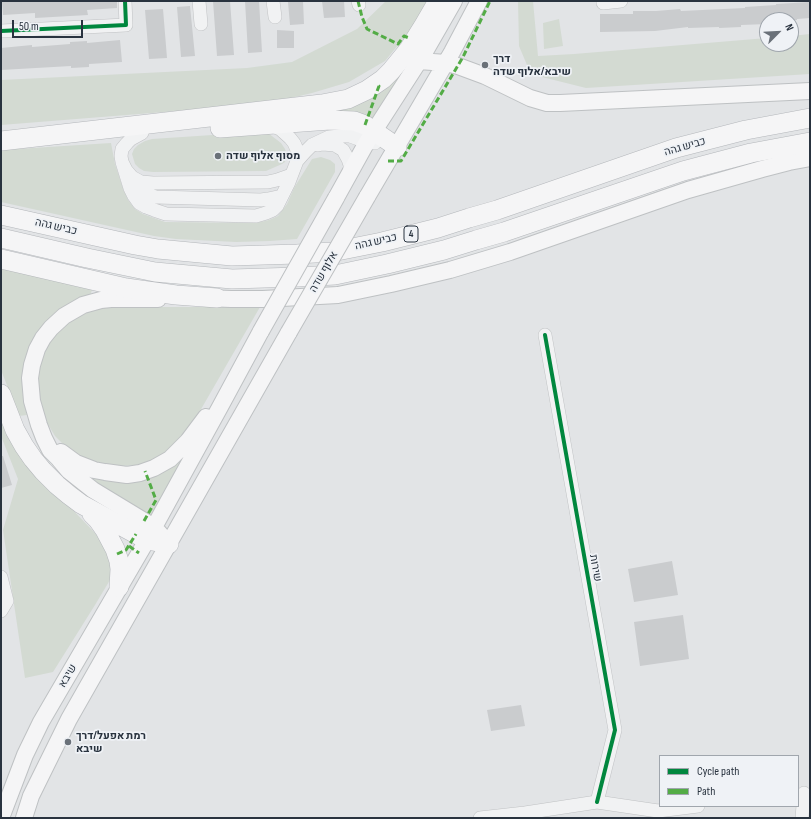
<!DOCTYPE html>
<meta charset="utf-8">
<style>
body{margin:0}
#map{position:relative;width:811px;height:819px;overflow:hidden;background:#e2e4e6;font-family:"Sofia Sans Condensed",sans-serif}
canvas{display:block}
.frame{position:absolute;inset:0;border:2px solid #29333f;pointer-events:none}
.legend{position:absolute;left:659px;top:755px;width:140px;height:52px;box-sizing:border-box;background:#eff2f6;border:1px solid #a0a6ad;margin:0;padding:5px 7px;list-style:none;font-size:12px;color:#29333f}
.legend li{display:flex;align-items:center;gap:8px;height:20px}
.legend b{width:20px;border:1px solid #a0a6ad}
.north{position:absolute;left:759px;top:12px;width:40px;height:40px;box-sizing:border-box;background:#eff2f6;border:1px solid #a0a6ad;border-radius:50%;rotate:66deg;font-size:11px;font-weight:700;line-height:16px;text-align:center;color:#29333f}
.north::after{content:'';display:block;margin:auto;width:14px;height:18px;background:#6a7179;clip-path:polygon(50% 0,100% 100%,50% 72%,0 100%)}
.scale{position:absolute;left:12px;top:20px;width:71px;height:18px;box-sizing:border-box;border:2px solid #29333f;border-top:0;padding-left:5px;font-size:12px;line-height:14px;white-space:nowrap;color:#29333f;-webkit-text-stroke:3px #eff2f6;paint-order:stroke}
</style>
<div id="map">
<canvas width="811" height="819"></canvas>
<div class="frame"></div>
<ul class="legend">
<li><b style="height:5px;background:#00873e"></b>Cycle path</li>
<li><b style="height:5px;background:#53ac46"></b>Path</li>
</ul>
<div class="north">N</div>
<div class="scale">50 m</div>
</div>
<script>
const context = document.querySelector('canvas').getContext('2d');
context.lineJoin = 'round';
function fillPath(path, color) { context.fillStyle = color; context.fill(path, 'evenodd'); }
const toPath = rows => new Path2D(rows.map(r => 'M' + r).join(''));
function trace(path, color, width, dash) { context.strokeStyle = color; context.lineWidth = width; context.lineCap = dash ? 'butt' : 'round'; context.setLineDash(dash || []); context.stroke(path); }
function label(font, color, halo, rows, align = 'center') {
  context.font = font + ' "Sofia Sans Condensed",Heebo,sans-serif'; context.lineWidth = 3.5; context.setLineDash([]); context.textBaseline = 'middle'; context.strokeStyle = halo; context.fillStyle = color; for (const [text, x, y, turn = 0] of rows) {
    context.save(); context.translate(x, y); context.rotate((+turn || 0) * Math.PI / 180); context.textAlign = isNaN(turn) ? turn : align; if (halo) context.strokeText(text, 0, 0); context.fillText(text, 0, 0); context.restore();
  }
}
fillPath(toPath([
 [386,1,429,1,421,17,385,61,349,82,312,93,265,104,1,125,1,80,247,68,292,62,357,29],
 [518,1,533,1,538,56,574,54,767,38,767,44,791,44,791,36,810,34,810,74,586,88,538,76,527,65,519,46],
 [559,19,563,46,544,49,543,23],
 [397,71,402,77,374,123,319,117],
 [258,132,268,133,281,143,285,149,287,155,285,162,282,164,266,171,153,172,144,171,139,168,135,164,132,154,134,149,138,145,145,141,152,139],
 [111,143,115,164,124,191,128,200,135,209,143,214,165,222,256,223,269,220,278,216,287,204,294,188,312,159,321,157,330,160,335,164,335,172,297,239,270,241,236,242,176,239,154,236,1,202,1,150],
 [1,265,93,287,90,296,81,299,22,377,23,397,27,415,19,416,1,370],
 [111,307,260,307,189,430,172,449,162,455,141,465,118,466,96,462,80,456,70,450,62,443,55,436,46,421,41,410,37,378,39,367,45,352,50,342,57,333,69,322,80,316,94,310],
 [1,406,69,506,95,533,110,555,113,567,110,580,95,605,53,672,25,678,3,530,18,479,1,436],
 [181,456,186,458,151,521,93,486,75,465,106,479]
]), '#d3dad2');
fillPath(toPath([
 [2,1,117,1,117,8,87,10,88,15,35,18,35,13,3,15],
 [213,1,230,1,234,55,217,56],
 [245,1,259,1,262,52,248,53],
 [303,1,304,24,290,25,288,2],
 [322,1,344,1,345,17,324,18],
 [810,2,810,18,797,19,797,20,767,20,767,24,741,25,741,27,719,28,719,27,688,28,688,27,655,31,600,32,600,14,633,14,633,11,656,11,680,9,681,11,745,8,745,7,776,5,776,4],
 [190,6,195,56,181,57,177,7],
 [163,9,167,58,149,59,145,10],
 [277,30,294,31,294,48,277,48],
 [120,40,122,62,89,64,89,67,71,68,71,66,1,70,1,48,32,45,32,47,70,44,70,42,87,41,87,43],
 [1,456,3,456,12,485,1,488],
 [672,561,678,595,634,602,628,569],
 [683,615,689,659,640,666,634,622],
 [521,705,525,726,491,731,487,710]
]), '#caccce');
const minor = toPath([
 [199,1,201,24],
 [273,1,275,17],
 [358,1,359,5],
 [603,1,603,3,621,1],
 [1,31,126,25,125,1],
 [142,133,131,139,127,143,122,149,121,156,122,162,126,170,132,177,141,182,153,183,268,182,277,180,291,175],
 [318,145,323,144,335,145,338,147,343,150,348,159,350,165,350,174],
 [297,161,305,152,312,145,329,137,340,136,350,136,367,142,375,143],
 [122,162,130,188,134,196,139,203,146,207,154,210,166,214,256,216,266,213,273,210,277,206,289,182,297,161,298,152,294,143,290,138,280,129,271,125],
 [130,188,139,192,156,197,261,200,268,199,282,196],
 [545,335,615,730,597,802],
 [1,577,7,601,1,611],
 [480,818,525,813,597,802,658,811,698,806],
 [802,818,804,793]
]);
const major = toPath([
 [419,61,446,63,458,66,485,76,530,98,547,103,560,103,810,91],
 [367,197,452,52,479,1],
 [336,198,367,142,423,55,454,1],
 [205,298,231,299,263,299,338,295,391,284,450,270,510,252,688,190,762,169,789,162,810,158],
 [158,299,111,299,101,300,83,305,64,316,51,328,43,338,37,349,32,365,30,378,32,401,39,425,44,438,50,450,58,458,69,471,93,490,154,527,169,544],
 [61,452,76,463,94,470,105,472,127,475,140,473,154,468,170,459,188,441,206,417],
 [1,818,25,755,41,722,147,540,220,407,261,331],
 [24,818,31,796,69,719,289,332]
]);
const highway = toPath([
 [220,128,330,120,354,121,365,125,397,147],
 [1,141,322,104,348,99,367,90,383,79,391,71,409,49,424,25,438,1],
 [1,215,135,245,158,249,232,256,297,254,332,252,382,242,438,228,469,218,497,210,676,148,746,130,810,118],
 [1,238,87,258,155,272,232,279,298,277,335,275,387,264,444,250,476,240,504,232,683,171,751,153,810,142],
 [1,259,126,288,176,295,217,298],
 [1,394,15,430,24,446,33,459,43,471,57,485,69,495,81,504,147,540,169,544],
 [92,514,98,520,105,530,115,549,119,561,120,569,119,587]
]);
trace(minor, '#c0c2c4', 14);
trace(major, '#bec1c3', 18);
trace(highway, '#b4b7bb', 20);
trace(minor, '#f1f2f3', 13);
trace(major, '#f5f5f6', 16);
trace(highway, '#f5f5f6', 19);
const majorBridge = toPath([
 [261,331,336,198],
 [289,332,367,197]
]);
trace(majorBridge, '#bec1c3', 18, []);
trace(majorBridge, '#f5f5f6', 16);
trace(toPath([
 [358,1,362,17,367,29,398,44,404,36,409,38],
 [365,125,379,86,377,84],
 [388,161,401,161,463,57,490,1],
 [144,521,156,500,145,471],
 [129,546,139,553],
 [117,554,126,550,136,534]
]), '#53ac46', 3, [6, 3]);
trace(toPath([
 [1,31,126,25,125,1],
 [545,335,615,730,597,802]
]), '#00873e', 4);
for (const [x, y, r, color] of [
 [485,65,4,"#6a7179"],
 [218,156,4,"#6a7179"],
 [68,742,4,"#6a7179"]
]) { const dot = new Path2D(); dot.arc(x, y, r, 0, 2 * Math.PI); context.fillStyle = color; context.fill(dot); trace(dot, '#eff2f6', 1.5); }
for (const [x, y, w] of [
 [411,234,14]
]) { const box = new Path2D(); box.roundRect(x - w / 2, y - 8, w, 16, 3); context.fillStyle = '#eff2f6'; context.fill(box); trace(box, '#29333f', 1); }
label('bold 10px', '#29333f', null, [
 ["4",411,234]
]);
label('bold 11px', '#29333f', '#eff2f6', [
 ["דרך",493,59],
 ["שיבא/אלוף שדה",493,72],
 ["מסוף אלוף שדה",226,156],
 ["רמת אפעל/דרך",76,736],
 ["שיבא",76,749]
], 'left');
label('11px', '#29333f', '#eff2f6', [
 ["כביש גהה",685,147,-16],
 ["כביש גהה",56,227,13],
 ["כביש גהה",376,242,-13],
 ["אלוף שדה",324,272,-60],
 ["שירות",595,568,80],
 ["שיבא",68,676,-60]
]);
</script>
